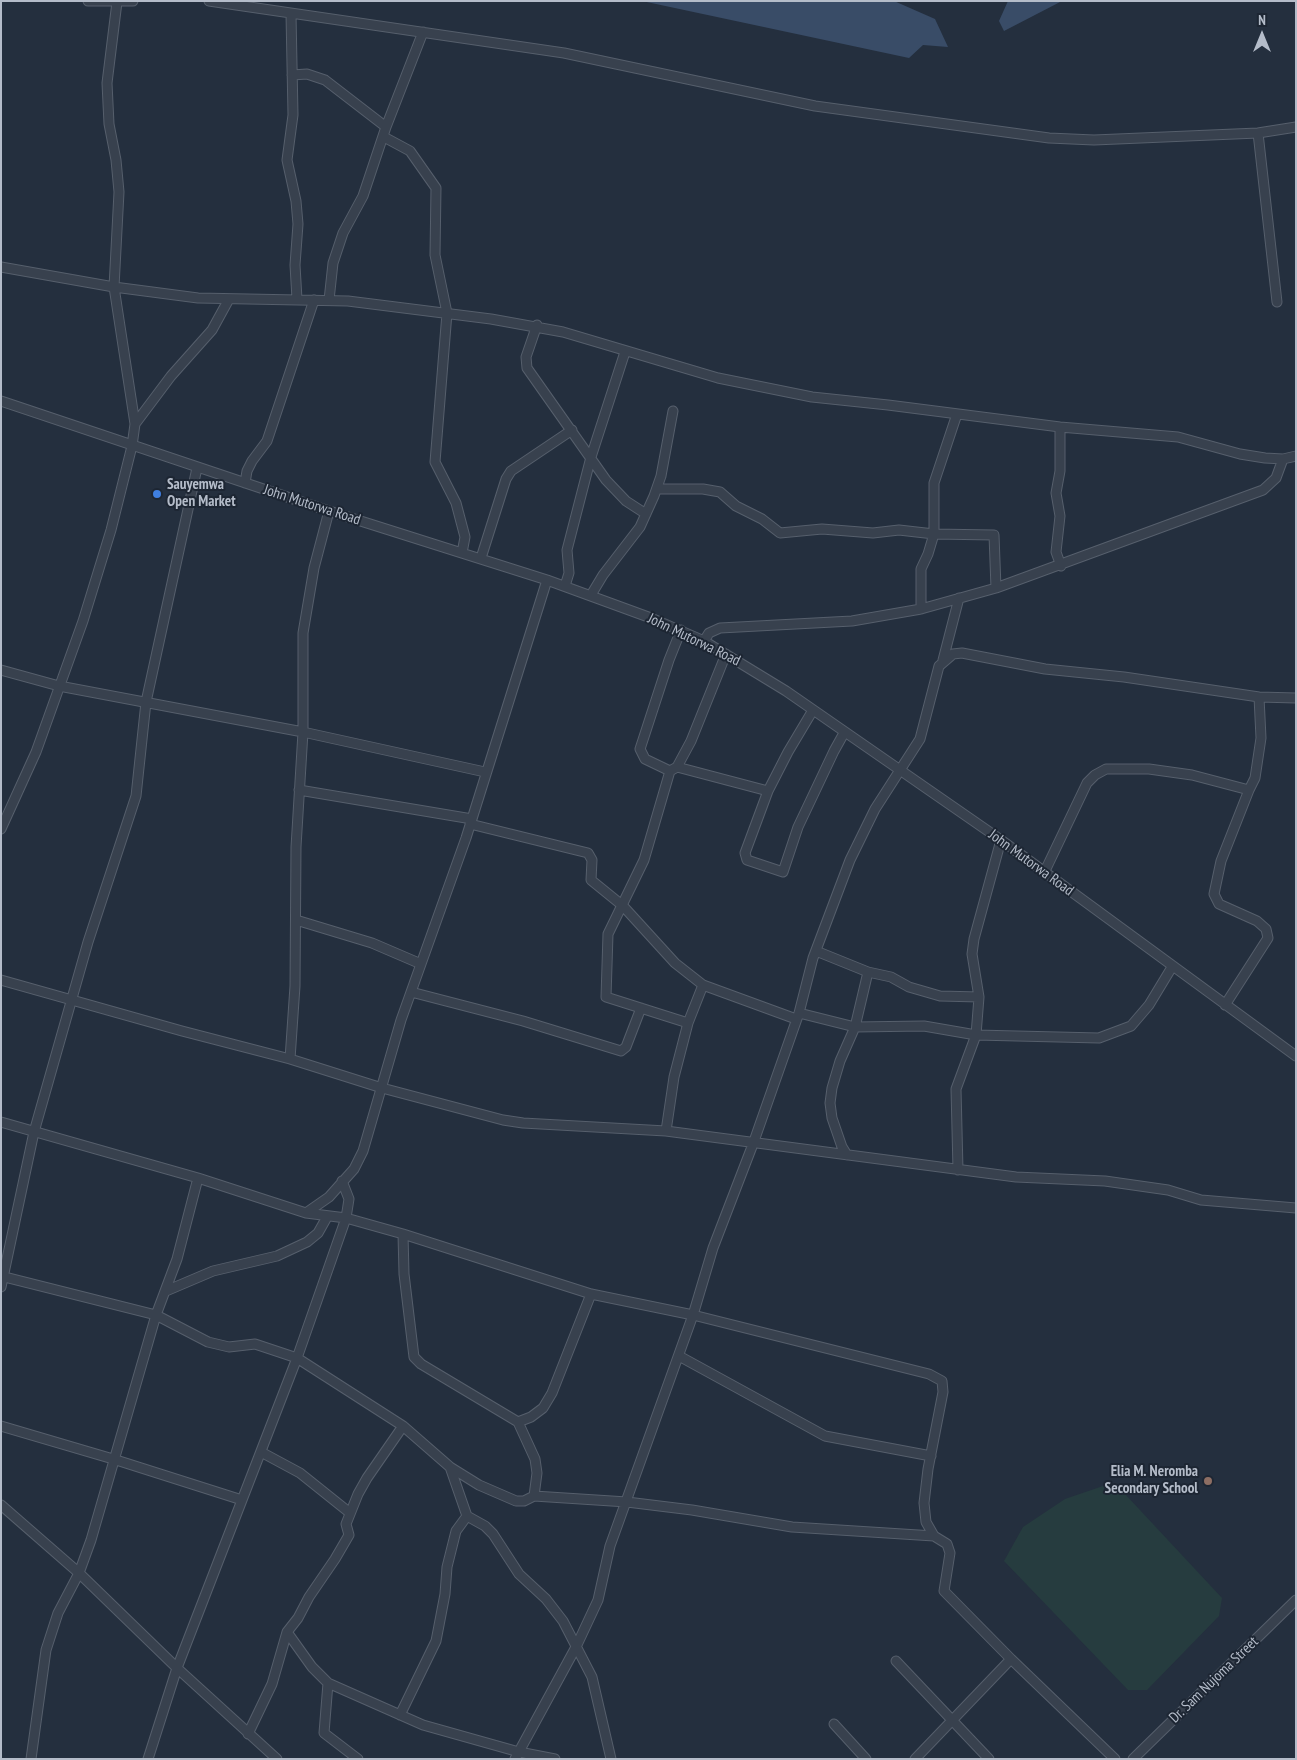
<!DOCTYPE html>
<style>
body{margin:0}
#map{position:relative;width:1297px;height:1760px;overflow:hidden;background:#242f3e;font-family:"PT Sans Narrow",sans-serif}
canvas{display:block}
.frame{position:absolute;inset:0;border:2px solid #b4bcc9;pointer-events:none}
.north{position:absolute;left:1237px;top:10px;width:50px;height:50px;-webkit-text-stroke:4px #1d2633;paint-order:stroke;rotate:0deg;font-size:14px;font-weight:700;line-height:20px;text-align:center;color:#b4bcc9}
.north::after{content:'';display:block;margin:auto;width:18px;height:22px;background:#b4bcc9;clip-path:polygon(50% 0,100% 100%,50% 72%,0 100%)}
</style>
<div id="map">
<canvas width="1297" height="1760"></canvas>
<div class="frame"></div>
<div class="north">N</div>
</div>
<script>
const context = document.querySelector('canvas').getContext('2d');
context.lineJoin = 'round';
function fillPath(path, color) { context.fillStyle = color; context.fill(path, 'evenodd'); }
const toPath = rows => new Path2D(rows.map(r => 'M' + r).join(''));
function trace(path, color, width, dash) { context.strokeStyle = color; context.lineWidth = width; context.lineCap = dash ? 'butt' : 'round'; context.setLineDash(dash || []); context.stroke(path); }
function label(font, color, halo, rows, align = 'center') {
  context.font = font + ' "PT Sans Narrow",sans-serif'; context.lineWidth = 4; context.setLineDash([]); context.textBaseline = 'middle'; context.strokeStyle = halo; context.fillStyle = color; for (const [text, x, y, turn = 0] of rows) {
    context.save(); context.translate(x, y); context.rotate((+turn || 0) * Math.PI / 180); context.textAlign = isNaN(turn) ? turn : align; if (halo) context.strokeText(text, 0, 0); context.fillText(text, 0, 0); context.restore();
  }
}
fillPath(toPath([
 [1106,1485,1125,1494,1222,1598,1219,1616,1147,1690,1128,1690,1004,1561,1023,1527,1065,1499]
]), '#263c3f');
fillPath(toPath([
 [642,1,894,1,935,19,948,47,923,45,909,58],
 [1008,1,1062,1,1004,31,999,21]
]), '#394c67');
const minor = toPath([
 [88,1,133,1],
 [209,1,564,53,815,106,1049,138,1094,140,1258,133,1296,127],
 [291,14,293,115,287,160,296,201,298,224,295,265,297,299],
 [292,75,307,74,325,80,386,127,363,196,343,233,333,263,329,300],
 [386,127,423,32],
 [1258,133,1277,302],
 [384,137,410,151,436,188,435,255,447,313,435,462,456,503,465,537,462,553],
 [1,267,114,287,198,298,348,301,491,319,563,332,718,378,812,397,888,405,1060,427,1178,437,1240,454,1265,458,1283,459,1296,456],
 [537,325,526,357,527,368,606,480,626,501,646,514],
 [1,401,329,511,547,580,651,618,704,641,786,691,1001,840,1296,1056],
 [135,424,171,376,212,330,229,299],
 [1060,427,1060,471,1056,493,1060,516,1056,552,1061,566],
 [245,483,247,471,252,461,267,441,314,300],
 [657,489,703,489,720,492,736,506,762,519,780,533,822,529,873,533,899,530,934,534,994,535,996,588],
 [481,558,506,479,511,471,572,430],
 [565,586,569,573,567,550,591,457,625,352],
 [591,595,603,575,640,527,654,496,661,476,673,411],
 [921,609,921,569,928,554,934,534,934,483,957,414],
 [704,641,709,633,720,628,852,621,921,609,996,588,1263,490,1276,478,1283,459],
 [943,660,959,598],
 [1,670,59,686,303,732,485,772],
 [813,710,788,752,768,791,745,853,747,860,783,872,798,827,834,751,844,733],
 [677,767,768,791],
 [670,771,645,759,640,749,669,660,681,630],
 [299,790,472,819],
 [470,824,588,853,592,860,591,880,623,906,675,963,703,985,796,1019],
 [1,829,36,752,83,621,111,530,132,446,135,424,114,287,119,192,116,160,109,124,107,83,117,2],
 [1044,873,1087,783,1095,775,1106,769,1149,769,1192,775,1249,790,1255,778,1261,738,1259,697],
 [296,920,372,943,421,964],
 [816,951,868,972,891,977,909,987,940,996,979,997],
 [1,980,182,1031,290,1059,382,1088,503,1120,523,1123,666,1131,1016,1177,1105,1181,1168,1190,1201,1200,1296,1208],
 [411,992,523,1021,621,1051,626,1047,641,1008],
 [1225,1005,1268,938,1266,929,1257,921,1219,904,1214,894,1221,861,1249,790],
 [799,1013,855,1027,924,1026,976,1035,1099,1038,1131,1026,1149,1005,1172,967],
 [688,1023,606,997,608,934,644,860,670,771,677,767,691,741,726,654],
 [290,1059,295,986,296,847,303,732,303,633,314,568,329,511],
 [1,1122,198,1178,306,1213,346,1218,403,1234,591,1294,693,1315,929,1374,942,1381,943,1392,928,1469,924,1503,926,1522,934,1536,947,1544,950,1553,944,1591,1011,1659],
 [666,1131,674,1077,688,1023,703,985],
 [847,1155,842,1147,832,1118,830,1103,832,1088,840,1061,855,1027,868,972],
 [958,1170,956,1089,976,1035,979,997,972,954,974,939,1001,840],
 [306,1213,329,1197,354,1169,363,1151,401,1020,466,838,547,580],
 [403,1234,404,1274,414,1357,421,1364,518,1422,535,1459,537,1473,534,1496],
 [1,1276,156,1315,208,1342,229,1347,255,1344,297,1358,403,1426,450,1467,479,1485,516,1501,524,1501,534,1496,627,1502,692,1510,792,1527,934,1536],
 [1,1287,34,1132,88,942,136,796,146,702,197,468],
 [166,1291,213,1271,277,1256,307,1242,318,1233,327,1217],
 [679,1356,825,1436,931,1456],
 [518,1422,531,1417,543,1408,552,1393,591,1294],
 [1,1426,113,1459,242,1500],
 [261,1452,300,1473,350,1513],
 [1,1505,79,1573,177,1668,277,1759],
 [467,1516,485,1526,493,1534,519,1574,546,1599,563,1621,592,1677,611,1759],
 [287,1632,312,1667,328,1683,423,1725,519,1752,555,1759],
 [896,1661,989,1759],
 [328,1683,324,1733,358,1759],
 [400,1715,436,1641,445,1594,447,1567,456,1531,467,1516,450,1467],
 [834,1724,866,1759],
 [248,1734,272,1684,287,1632,298,1618,309,1597,335,1559,349,1535,346,1524,358,1494,367,1478,403,1426],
 [31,1759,46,1650,58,1613,79,1573,91,1540,156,1315,177,1259,198,1178],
 [148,1759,177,1668,297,1358,346,1218,349,1199,342,1181],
 [515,1759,576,1647,598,1600,610,1546,693,1315,713,1248,753,1144,799,1013,813,958,850,860,875,809,920,739,939,666,953,654,962,653,1045,669,1124,677,1259,697,1296,698],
 [915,1759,1011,1659,1115,1759],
 [1133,1759,1296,1600]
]);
trace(minor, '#565f6c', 11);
trace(minor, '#38414e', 9);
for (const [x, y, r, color] of [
 [157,494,5,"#3f7fe0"],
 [1208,1481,5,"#8d6e63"]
]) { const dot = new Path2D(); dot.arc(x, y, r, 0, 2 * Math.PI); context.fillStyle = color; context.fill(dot); trace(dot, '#1d2633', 2); }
label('bold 15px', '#b4bcc9', '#1d2633', [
 ["Sauyemwa",167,485],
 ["Open Market",167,502],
 ["Elia M. Neromba",1198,1472,"right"],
 ["Secondary School",1198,1489,"right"]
], 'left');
label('15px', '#b4bcc9', '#1d2633', [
 ["John Mutorwa Road",312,505,18],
 ["John Mutorwa Road",694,640,26],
 ["John Mutorwa Road",1031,863,36],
 ["Dr. Sam Nujoma Street",1214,1680,-44]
]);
</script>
